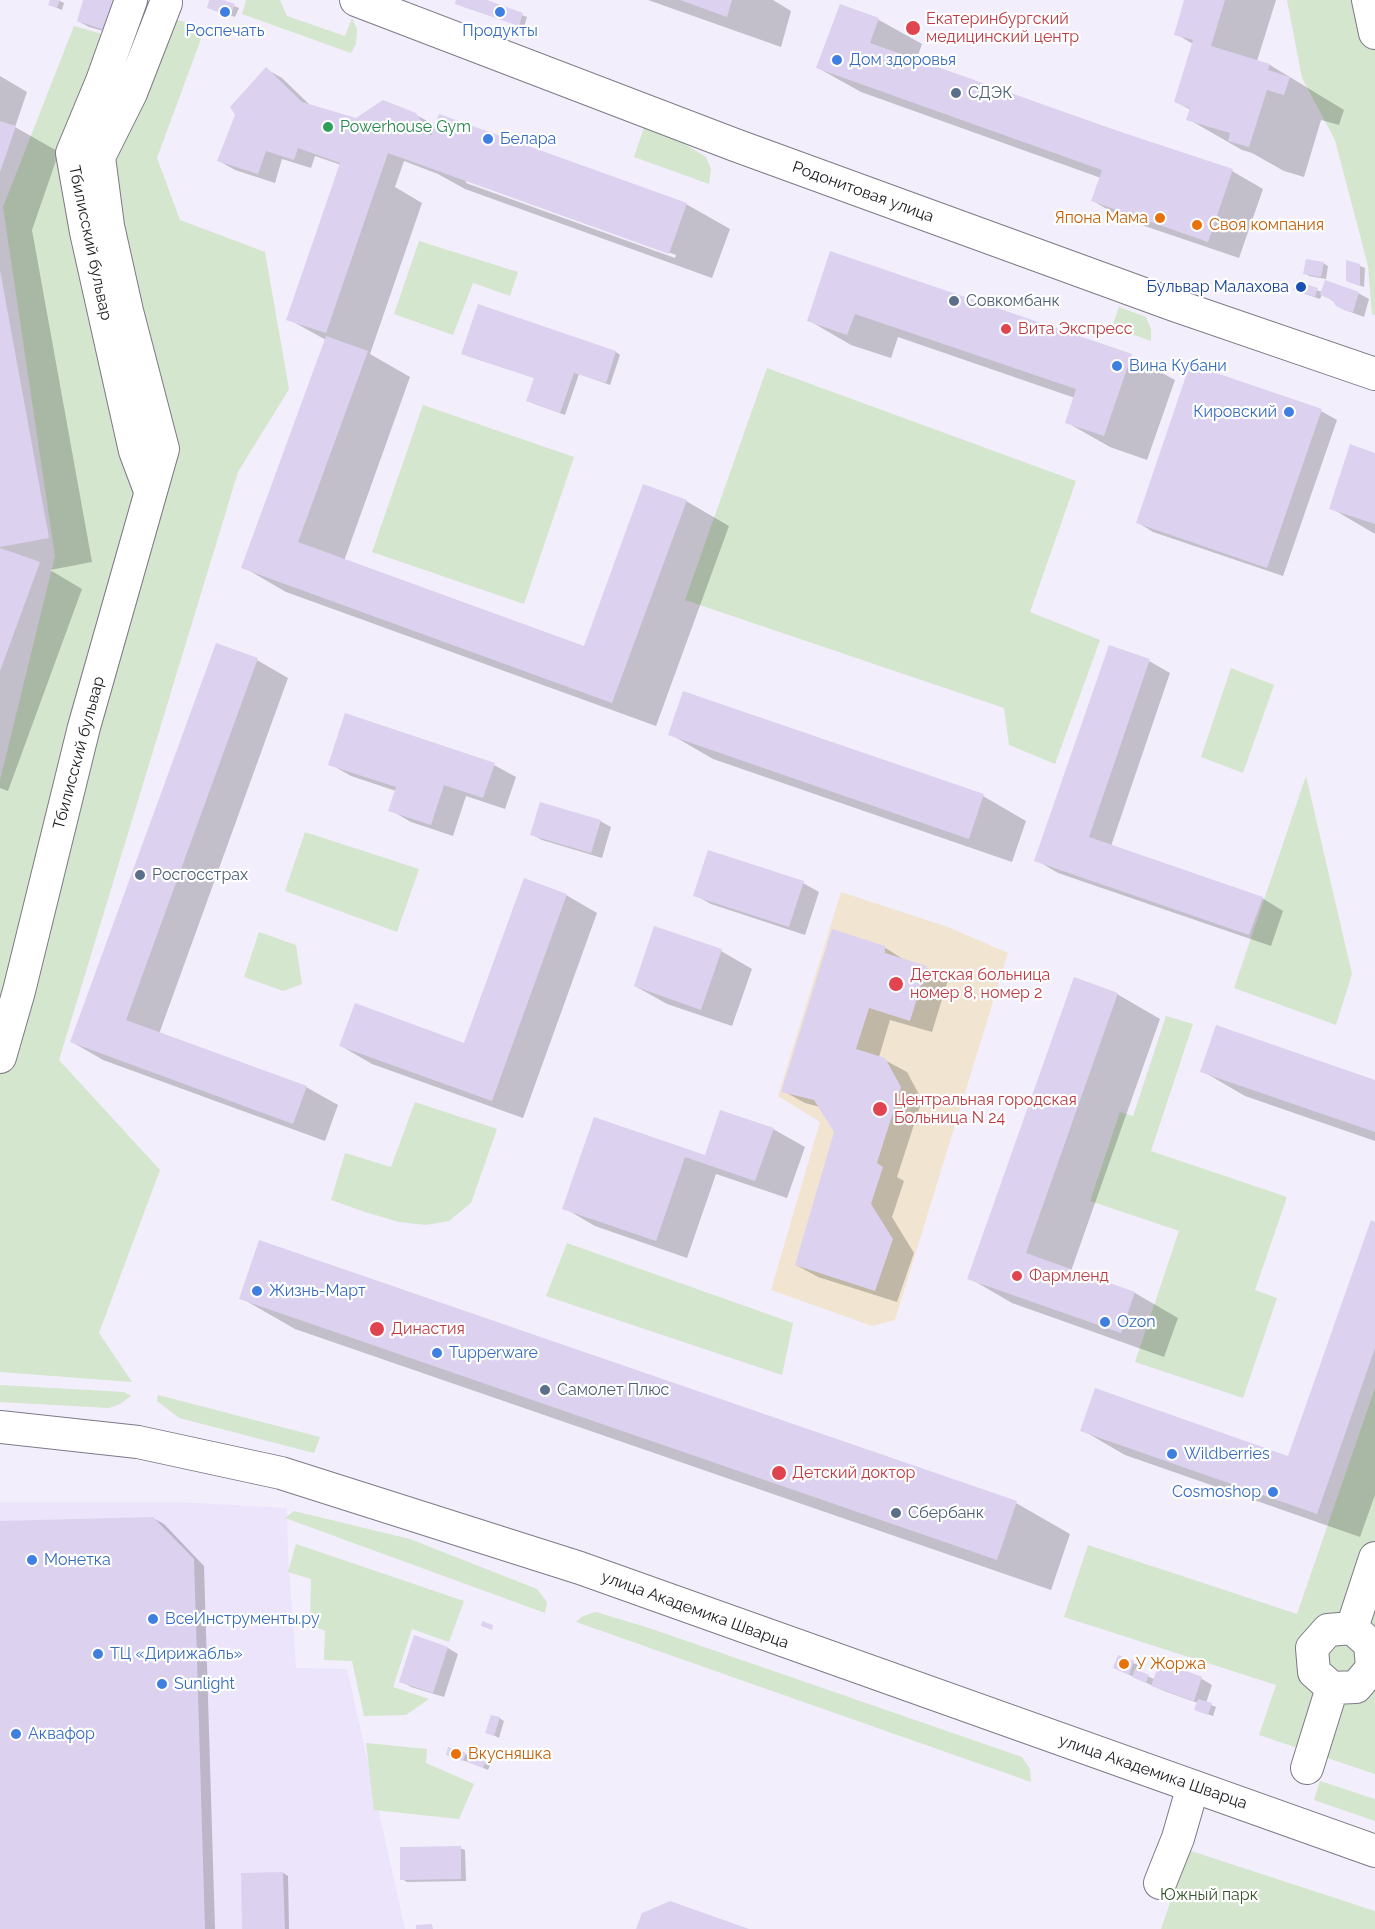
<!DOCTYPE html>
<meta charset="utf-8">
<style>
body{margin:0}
canvas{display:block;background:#f2eefc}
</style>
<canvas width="1375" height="1929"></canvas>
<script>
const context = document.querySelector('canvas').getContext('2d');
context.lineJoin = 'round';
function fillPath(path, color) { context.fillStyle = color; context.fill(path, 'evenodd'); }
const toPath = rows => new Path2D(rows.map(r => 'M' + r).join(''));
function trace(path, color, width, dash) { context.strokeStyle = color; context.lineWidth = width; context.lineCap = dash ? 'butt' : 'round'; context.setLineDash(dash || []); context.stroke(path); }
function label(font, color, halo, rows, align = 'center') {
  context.font = font + ' Raleway,sans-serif'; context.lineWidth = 4.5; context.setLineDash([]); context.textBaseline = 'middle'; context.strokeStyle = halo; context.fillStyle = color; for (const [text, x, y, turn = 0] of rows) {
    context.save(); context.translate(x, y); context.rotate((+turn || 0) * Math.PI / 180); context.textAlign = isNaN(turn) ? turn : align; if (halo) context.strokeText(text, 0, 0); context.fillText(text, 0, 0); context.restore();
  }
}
fillPath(toPath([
 [0,1502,177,1502,287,1508,288,1554,296,1668,347,1669,405,1929,0,1929]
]), '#ebe4fa');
fillPath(toPath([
 [841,892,948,927,1008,953,895,1320,872,1326,771,1290,820,1122,778,1096]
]), '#f1e5d1');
fillPath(toPath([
 [246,0,280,0,287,16,345,36,352,18,357,29,356,44,351,53,242,14],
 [1287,0,1375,0,1375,315,1372,314,1368,266,1335,140,1302,78],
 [120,3,205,28,157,158,180,220,265,252,289,389,238,472,59,1060,160,1170,99,1333,132,1382,0,1372,0,780,55,556,3,207,74,26,109,36],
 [644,127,678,140,706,157,711,169,709,184,634,157],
 [419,241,518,272,510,296,473,283,453,335,394,314],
 [1119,307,1146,317,1151,329,1151,341,1112,327],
 [767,368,1076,481,1030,612,1100,640,1055,764,1009,745,1004,708,685,600],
 [423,405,574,457,524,604,372,552],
 [1231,668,1274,685,1243,773,1201,757],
 [1306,776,1352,974,1336,1025,1234,988],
 [305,832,419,869,397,932,285,891],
 [259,932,296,945,302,984,283,991,244,977],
 [1166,1016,1193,1024,1151,1151,1287,1197,1255,1290,1277,1298,1243,1398,1135,1362,1179,1231,1090,1201,1120,1112,1133,1116],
 [415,1102,497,1129,471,1203,449,1221,426,1225,399,1222,365,1212,331,1200,345,1153,391,1167],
 [567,1243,793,1323,782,1375,546,1296],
 [0,1385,124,1392,131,1396,120,1404,109,1408,0,1402],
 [1375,1388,1375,1774,1259,1735,1276,1685,1064,1617,1088,1545,1297,1614],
 [158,1395,320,1437,314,1453,179,1418,157,1401],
 [294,1511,410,1539,537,1589,547,1602,545,1613,285,1518],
 [296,1544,464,1601,449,1642,412,1629,393,1687,429,1699,406,1715,364,1716,352,1661,324,1660,325,1631,310,1624,311,1579,288,1572],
 [596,1612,649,1628,1022,1757,1030,1769,1031,1782,576,1622,583,1616],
 [366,1743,427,1749,426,1763,474,1784,459,1819,374,1810],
 [1320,1781,1375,1799,1375,1821,1314,1800],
 [1188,1850,1375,1911,1375,1929,1161,1929]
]), '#d4e6cd');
fillPath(toPath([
 [51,0,58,0,64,3,62,10,50,5],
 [85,0,121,36,89,27,78,21],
 [211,0,218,0,239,8,235,17,213,10],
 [458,0,482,0,527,17,524,27,461,6],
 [648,0,773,0,791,11,781,47],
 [1186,0,1276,0,1257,61,1270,65,1344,110,1339,125,1321,120,1304,177,1284,171,1252,153,1242,150,1188,119,1191,110,1176,102,1193,44,1176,34],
 [841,6,879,20,922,44,916,61,1232,171,1263,189,1239,258,1124,219,1093,201,1101,178,861,92,818,68],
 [266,69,282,78,311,106,356,119,416,115,433,124,435,128,686,204,730,229,712,278,465,189,438,174,404,161,395,187,422,203,370,354,410,377,344,561,584,648,686,501,729,526,656,726,286,592,243,567,326,340,288,319,341,165,315,156,311,168,282,159,275,183,235,170,219,161],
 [466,180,676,255,675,258,466,183],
 [0,76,27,92,15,127,59,152,32,230,92,562,50,570,82,589,8,791,0,788],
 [831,253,1131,356,1175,380,1147,460,1110,447,1066,422,1075,398,898,337,891,358,851,345,808,320],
 [1323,263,1328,266,1326,279,1309,276,1305,273],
 [1360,266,1365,268,1364,287,1347,281],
 [1297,283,1322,292,1358,293,1369,299,1364,317,1348,311,1322,294,1320,299,1299,292,1295,290],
 [616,352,620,355,610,385,579,374,565,415,532,403,535,378,467,356],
 [1321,411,1337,420,1283,576,1153,532,1137,522],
 [1375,454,1375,534,1331,508],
 [257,660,288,678,159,1034,306,1087,338,1105,325,1141,103,1060,72,1042],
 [1149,661,1170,673,1111,846,1262,898,1283,911,1271,946,1058,873,1036,860],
 [346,715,494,765,516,777,505,809,466,796,453,836,411,822,390,810,396,791,351,776,330,764],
 [670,734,983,796,1026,821,1012,862,713,759],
 [600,821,611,827,602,858,542,840,531,834],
 [803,883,819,892,805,935,711,904,695,895],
 [566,895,597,913,523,1118,372,1064,341,1046,465,1045],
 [884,947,906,961,927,968,948,980,932,1032,890,1020,879,1057,907,1072,922,1100,897,1177,904,1181,892,1217,914,1253,897,1302,818,1277,796,1265,835,1132,820,1107,805,1103,783,1091],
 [721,951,752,969,732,1026,667,1004,635,986],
 [1117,994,1160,1019,1071,1271,1135,1293,1178,1318,1164,1357,1012,1303,969,1278],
 [1202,1071,1375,1082,1375,1141,1245,1096],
 [721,1112,773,1129,805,1147,787,1198,716,1174,687,1258,595,1226,564,1208,595,1119,705,1157],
 [1375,1223,1375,1495,1360,1537,1125,1455,1082,1430,1289,1458],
 [241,1298,1016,1503,1070,1534,1051,1590,295,1329],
 [153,1518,164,1524,204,1566,215,1929,0,1929,0,1522],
 [415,1637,448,1648,458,1654,444,1697,411,1687,401,1681],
 [1119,1657,1138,1665,1136,1671,1154,1679,1161,1663,1202,1679,1212,1685,1206,1703,1216,1707,1213,1716,1201,1712,1198,1703,1164,1691,1119,1670],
 [499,1718,504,1721,499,1738,487,1732],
 [465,1754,490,1765,488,1770,468,1761,468,1762,453,1757],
 [460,1848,465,1850,466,1881,407,1882,402,1879],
 [283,1873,288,1876,289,1929,244,1929,242,1874]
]), '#0003');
fillPath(toPath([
 [50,0,60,0,57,8,48,5],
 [83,0,121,0,111,32,77,21],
 [209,0,223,0,235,4,230,16,207,8],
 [456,0,487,0,523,13,519,26,455,4],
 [680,0,732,0,727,17],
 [1184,0,1225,0,1211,46,1270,64,1268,70,1290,77,1284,95,1267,90,1249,147,1228,141,1230,133,1186,120,1190,108,1174,102,1193,40,1174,35],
 [840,4,879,18,870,43,1115,130,1233,169,1208,242,1091,201,1102,170,816,68],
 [266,67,302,102,356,118,383,100,416,113,431,136,439,114,687,203,669,254,388,153,326,333,286,320,340,163,298,148,294,160,266,151,258,174,217,161,235,115,230,107],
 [0,121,16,126,0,172],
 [830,251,1132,354,1104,436,1065,423,1076,389,855,314,847,335,807,321],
 [1306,259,1324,262,1321,277,1303,274],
 [1346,260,1360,264,1360,286,1346,281],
 [0,270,49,538,0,547],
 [1325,280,1359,292,1353,312,1346,311,1336,306,1332,300,1320,295],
 [1296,281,1318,288,1315,297,1293,290],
 [478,304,616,351,606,383,574,373,560,413,526,401,534,378,461,354],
 [326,336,368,351,298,542,584,646,643,484,687,500,612,703,241,568],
 [1190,364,1322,409,1267,568,1136,523],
 [1350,444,1375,453,1375,524,1329,509],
 [0,548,40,562,0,671],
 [216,643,258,658,126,1020,307,1086,293,1124,70,1042],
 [1109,645,1150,659,1089,837,1263,897,1249,935,1034,861],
 [683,691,984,794,969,839,668,735],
 [345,713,495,763,483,798,444,785,431,825,388,811,396,787,328,765],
 [540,802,601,820,591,853,530,835],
 [708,850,804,881,789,927,693,896],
 [524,878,567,894,492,1101,339,1046,355,1003,464,1043],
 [654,926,722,949,701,1010,634,986],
 [832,929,885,946,885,953,927,966,910,1021,869,1008,856,1049,885,1058,901,1087,877,1163,883,1167,871,1204,893,1239,875,1291,795,1265,834,1132,814,1100,781,1092],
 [1074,977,1118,993,1026,1253,1135,1292,1121,1333,967,1279],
 [1216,1025,1375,1080,1375,1132,1200,1072],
 [720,1110,774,1128,755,1181,685,1157,656,1241,562,1209,594,1117,705,1155],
 [1371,1220,1375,1222,1375,1348,1317,1514,1080,1431,1095,1388,1288,1456],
 [259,1240,1017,1501,997,1560,239,1299],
 [153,1517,194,1559,205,1929,0,1929,0,1521],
 [482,1621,493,1625,492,1630,481,1626],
 [414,1635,448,1647,433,1693,399,1682],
 [1118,1655,1134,1661,1129,1675,1113,1668],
 [1160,1661,1202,1677,1194,1701,1151,1686],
 [1135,1669,1149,1675,1146,1683,1132,1677],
 [1198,1699,1212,1703,1208,1715,1194,1710],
 [491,1715,500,1717,494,1736,485,1733],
 [448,1747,466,1753,463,1761,446,1755],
 [470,1755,486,1761,483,1768,467,1762],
 [461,1846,461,1879,400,1880,400,1847],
 [283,1872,285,1929,242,1929,241,1873],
 [670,1901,749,1929,636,1929,642,1913],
 [432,1924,433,1929,416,1929,416,1925]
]), '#dcd2ef');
const minor = toPath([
 [131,0,102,81,72,153,86,232,135,451,150,491],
 [356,0,735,145,1174,305,1375,374],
 [1368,0,1375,33],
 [0,1057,19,991,84,727,163,449,127,311,108,226,99,157,131,93,166,3],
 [0,1427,138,1442,281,1473,580,1568,1375,1851],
 [1352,1628,1370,1644,1372,1668,1356,1687,1332,1688,1314,1672,1312,1648,1328,1630,1352,1628],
 [1352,1628,1375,1558],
 [1307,1768,1332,1688],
 [1160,1883,1178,1838,1193,1786]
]);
trace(minor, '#7d7986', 34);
trace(minor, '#fff', 32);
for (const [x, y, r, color] of [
 [225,12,6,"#3f7fe0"],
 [500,12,6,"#3f7fe0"],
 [913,28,8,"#e0444e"],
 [837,60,6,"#3f7fe0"],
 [956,93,6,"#5c6f8a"],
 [328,127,6,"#2e9e5b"],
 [488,139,6,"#3f7fe0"],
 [1160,218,6,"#e8710a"],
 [1197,225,6,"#e8710a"],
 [1301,287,6,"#1a4fb4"],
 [954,301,6,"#5c6f8a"],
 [1006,329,6,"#e0444e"],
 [1117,366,6,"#3f7fe0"],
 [1289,412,6,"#3f7fe0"],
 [140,875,6,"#5c6f8a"],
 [896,984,8,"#e0444e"],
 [880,1109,8,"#e0444e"],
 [1017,1276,6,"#e0444e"],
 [257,1291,6,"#3f7fe0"],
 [1105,1322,6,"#3f7fe0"],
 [377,1329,8,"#e0444e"],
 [437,1353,6,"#3f7fe0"],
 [545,1390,6,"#5c6f8a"],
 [1172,1454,6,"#3f7fe0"],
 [779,1473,8,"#e0444e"],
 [1273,1492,6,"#3f7fe0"],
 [896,1513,6,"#5c6f8a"],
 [32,1560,6,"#3f7fe0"],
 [153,1619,6,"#3f7fe0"],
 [98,1654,6,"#3f7fe0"],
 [1124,1664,6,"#e8710a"],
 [162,1684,6,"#3f7fe0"],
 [16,1734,6,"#3f7fe0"],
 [456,1754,6,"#e8710a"]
]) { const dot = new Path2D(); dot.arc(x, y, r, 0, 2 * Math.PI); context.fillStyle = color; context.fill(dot); trace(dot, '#fff', 2); }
label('16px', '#be3a42', '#fff', [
 ["Екатеринбургский",926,19],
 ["медицинский центр",926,37],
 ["Вита Экспресс",1018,329],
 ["Детская больница",910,975],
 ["номер 8, номер 2",910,993],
 ["Центральная городская",894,1100],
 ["Больница N 24",894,1118],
 ["Фармленд",1029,1276],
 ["Династия",391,1329],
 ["Детский доктор",792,1473]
], 'left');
label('16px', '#366cbe', '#fff', [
 ["Роспечать",225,31,"center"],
 ["Продукты",500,31,"center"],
 ["Дом здоровья",849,60],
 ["Белара",500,139],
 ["Вина Кубани",1129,366],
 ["Кировский",1277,412,"right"],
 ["Жизнь-Март",269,1291],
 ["Ozon",1117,1322],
 ["Tupperware",449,1353],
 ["Wildberries",1184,1454],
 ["Cosmoshop",1261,1492,"right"],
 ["Монетка",44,1560],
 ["ВсеИнструменты.ру",165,1619],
 ["ТЦ «Дирижабль»",110,1654],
 ["Sunlight",174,1684],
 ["Аквафор",28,1734]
], 'left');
label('16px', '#4e5e75', '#fff', [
 ["СДЭК",968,93],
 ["Совкомбанк",966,301],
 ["Росгосстрах",152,875],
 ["Самолет Плюс",557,1390],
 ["Сбербанк",908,1513]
], 'left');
label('16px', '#27864d', '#fff', [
 ["Powerhouse Gym",340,127]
], 'left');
label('16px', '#1b191e', '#fff', [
 ["Родонитовая улица",863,192,20],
 ["Тбилисский бульвар",90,243,78],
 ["Тбилисский бульвар",79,753,-75],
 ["улица Академика Шварца",695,1610,20],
 ["улица Академика Шварца",1153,1772,19]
]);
label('16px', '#c56008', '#fff', [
 ["Япона Мама",1148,218,"right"],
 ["Своя компания",1209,225],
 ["У Жоржа",1136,1664],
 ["Вкусняшка",468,1754]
], 'left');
label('16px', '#164399', '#fff', [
 ["Бульвар Малахова",1289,287]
], 'right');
label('16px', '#37532c', '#fff', [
 ["Южный парк",1209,1895]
]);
</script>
